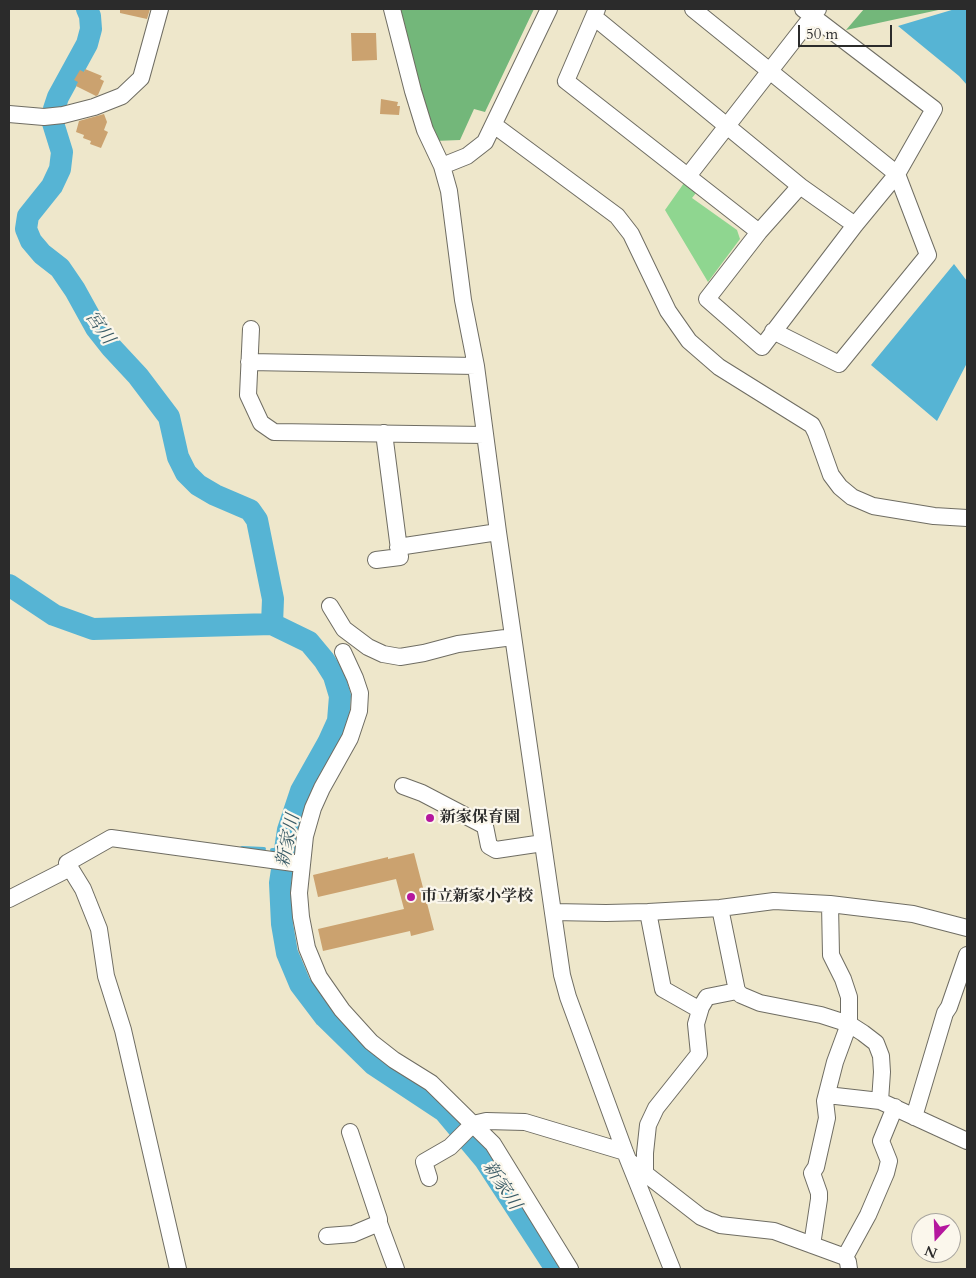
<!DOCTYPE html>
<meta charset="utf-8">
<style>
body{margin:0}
#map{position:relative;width:976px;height:1278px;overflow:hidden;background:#eee7cb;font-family:Cardo,serif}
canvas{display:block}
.frame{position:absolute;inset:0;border:10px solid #2b2b2b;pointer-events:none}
.north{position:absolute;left:911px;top:1213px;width:50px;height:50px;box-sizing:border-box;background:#fbf7ec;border:1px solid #a8a59f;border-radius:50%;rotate:200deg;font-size:14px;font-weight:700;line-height:20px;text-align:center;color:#2b2b2b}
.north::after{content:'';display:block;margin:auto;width:18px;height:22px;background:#b5179e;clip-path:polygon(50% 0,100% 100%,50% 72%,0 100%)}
.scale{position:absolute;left:798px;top:25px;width:94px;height:22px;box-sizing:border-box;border:2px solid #2b2b2b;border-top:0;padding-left:6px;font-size:15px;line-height:18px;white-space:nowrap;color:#2b2b2b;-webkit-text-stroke:4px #fbf7ec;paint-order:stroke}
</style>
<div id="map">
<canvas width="976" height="1278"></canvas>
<div class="frame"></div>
<div class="north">N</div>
<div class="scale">50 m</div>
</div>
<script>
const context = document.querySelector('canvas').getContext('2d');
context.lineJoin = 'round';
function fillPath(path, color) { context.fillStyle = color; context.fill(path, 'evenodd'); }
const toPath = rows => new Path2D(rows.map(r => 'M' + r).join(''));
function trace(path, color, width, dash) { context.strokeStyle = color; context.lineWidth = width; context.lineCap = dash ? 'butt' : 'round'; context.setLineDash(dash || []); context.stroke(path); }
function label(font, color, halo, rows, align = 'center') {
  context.font = font + ' Cardo,"Noto Serif JP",serif'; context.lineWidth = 4.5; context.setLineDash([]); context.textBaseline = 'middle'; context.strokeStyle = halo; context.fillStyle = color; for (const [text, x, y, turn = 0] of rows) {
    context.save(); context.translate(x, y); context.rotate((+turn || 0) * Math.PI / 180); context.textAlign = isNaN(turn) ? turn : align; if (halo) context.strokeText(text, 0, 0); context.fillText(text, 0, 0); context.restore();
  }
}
fillPath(toPath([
 [684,183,696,193,692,198,737,230,740,239,708,282,665,210]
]), '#8fd690');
fillPath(toPath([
 [397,9,534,9,485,112,474,109,460,140,434,141],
 [864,9,943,9,846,30]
]), '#73b77a');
fillPath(toPath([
 [955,9,967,9,967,85,959,76,898,26],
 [954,264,967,281,967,363,937,421,871,365]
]), '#56b4d4');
trace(toPath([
 [242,848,264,849],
 [272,850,284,850]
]), '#56b4d4', 4);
trace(toPath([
 [87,9,90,16,91,29,87,44,58,97,54,109,53,123,62,152,60,169,52,186,28,216,26,229,31,241,42,254,60,268,75,290,96,328,111,347,138,376,169,417,178,457,186,473,198,485,215,495,250,510,257,520,273,599,272,624],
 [9,585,54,615,93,629,272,624,309,642,324,660,334,676,340,696,338,721,328,743,301,791,288,830,280,883,282,924,287,953,300,984,325,1017,373,1064,444,1111,485,1160,556,1269]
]), '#56b4d4', 22);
fillPath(toPath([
 [120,9,150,9,147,19,120,13],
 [351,33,376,33,377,60,352,61],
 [85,69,102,76,100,79,104,81,98,95,96,96,76,86,78,82,74,80,80,70,84,72],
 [381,99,398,102,397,106,400,106,399,115,380,114],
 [104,114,107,122,104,130,108,132,101,148,90,144,91,141,83,138,84,135,76,132,79,121],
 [414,853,434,930,411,936,410,931,323,951,318,929,404,909,396,879,318,897,313,875,388,857,388,859]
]), '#cba26f');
const minor = toPath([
 [392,9,413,91,425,130,442,166,449,191,463,300,476,366,498,532,562,975,568,997,625,1152,672,1269],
 [597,9,566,81,759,232],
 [693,9,897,174,928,255,839,364,773,331],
 [594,17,800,186,855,225],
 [9,114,44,117,63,115,94,107,122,96,141,78,160,9],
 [494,125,617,216,631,234,668,311,689,341,719,367,812,425,816,433,831,475,840,487,852,497,873,506,934,516,967,518],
 [442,166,467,156,485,142,549,9],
 [688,176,818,9],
 [800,186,759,232,707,299,762,347,855,225,897,174,934,109,803,9],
 [251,329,248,395,261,423,274,432,485,435],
 [249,362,476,366],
 [398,547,498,532],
 [376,560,400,557,384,433],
 [330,606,344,629,368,647,383,654,400,657,424,653,458,644,513,637],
 [343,652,355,678,360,693,359,711,350,738,322,788,313,808,305,836,299,893,301,917,307,948,319,977,342,1010,371,1042,394,1060,431,1083,493,1144,570,1269],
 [403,786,422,793,485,826,489,846,496,850,543,843],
 [9,899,70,868],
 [720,908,737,991,741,995,760,1003,821,1015,849,1024,863,1033,876,1043,881,1056,882,1072,880,1101],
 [553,912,606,913,648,912,720,908,774,901,830,904,913,914,967,928],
 [648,912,663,989,700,1010],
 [827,1095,880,1101,967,1141],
 [914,1117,945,1013,949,1007,967,955],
 [629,1161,701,1217,720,1225,774,1231,845,1257,848,1262,849,1269],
 [645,1174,645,1153,648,1125,656,1108,699,1054,696,1024,701,1007,707,997,737,991],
 [429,1178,424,1162,450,1147,473,1124,486,1121,525,1122,625,1152],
 [379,1223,396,1269],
 [327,1236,353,1234,379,1223,379,1219,350,1132],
 [812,1245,819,1199,819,1193,812,1173,816,1167,827,1118,825,1101,835,1062,849,1024,849,997,843,979,831,955,830,904],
 [845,1257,868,1215,886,1173,889,1161,881,1141,895,1107],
 [178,1269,123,1030,106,976,99,929,83,889,67,863,111,838,301,864]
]);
trace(minor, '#6f6d63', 18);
trace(minor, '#fff', 16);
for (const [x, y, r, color] of [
 [430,818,5,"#b5179e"],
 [411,897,5,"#b5179e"]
]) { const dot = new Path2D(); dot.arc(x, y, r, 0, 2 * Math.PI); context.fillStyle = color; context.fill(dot); trace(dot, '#fbf7ec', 2); }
label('bold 16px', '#2b2b2b', '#fbf7ec', [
 ["新家保育園",440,818],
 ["市立新家小学校",421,897]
], 'left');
label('italic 18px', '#3a5b66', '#fbf7ec', [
 ["宮川",99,328,55],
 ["新家川",289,841,-78],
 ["新家川",501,1186,57]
]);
</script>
